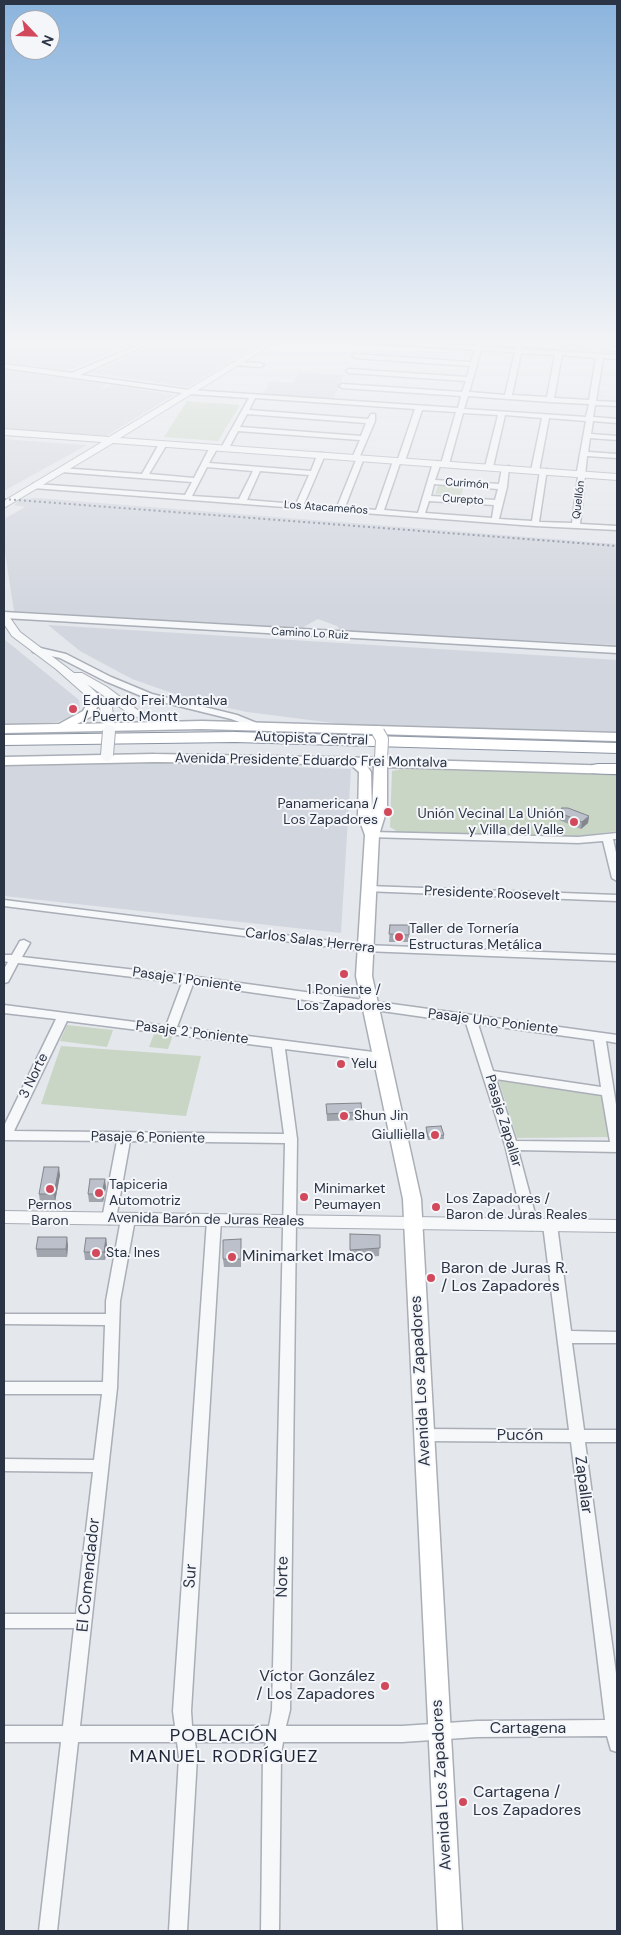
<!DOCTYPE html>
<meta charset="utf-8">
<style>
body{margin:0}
#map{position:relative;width:621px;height:1935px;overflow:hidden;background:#e4e7ec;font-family:"DM Sans",sans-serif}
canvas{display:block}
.frame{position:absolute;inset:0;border:5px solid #2b3445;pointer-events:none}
.north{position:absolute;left:10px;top:10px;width:50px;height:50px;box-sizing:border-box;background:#f4f6f9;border:1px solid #a4a8b1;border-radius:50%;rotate:114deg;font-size:14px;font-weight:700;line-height:20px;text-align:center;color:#2b3445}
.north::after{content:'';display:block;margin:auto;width:18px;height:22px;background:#d1495b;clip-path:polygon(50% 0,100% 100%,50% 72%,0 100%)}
</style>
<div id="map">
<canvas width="621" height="1935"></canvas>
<div class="frame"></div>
<div class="north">N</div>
</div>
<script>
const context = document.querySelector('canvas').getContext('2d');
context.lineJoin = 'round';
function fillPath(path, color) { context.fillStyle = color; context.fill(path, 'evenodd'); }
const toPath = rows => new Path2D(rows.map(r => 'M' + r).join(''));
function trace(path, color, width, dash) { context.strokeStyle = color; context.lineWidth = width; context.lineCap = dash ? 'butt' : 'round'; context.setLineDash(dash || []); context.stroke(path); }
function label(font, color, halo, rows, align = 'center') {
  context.font = font + ' "DM Sans",sans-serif'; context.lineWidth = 4; context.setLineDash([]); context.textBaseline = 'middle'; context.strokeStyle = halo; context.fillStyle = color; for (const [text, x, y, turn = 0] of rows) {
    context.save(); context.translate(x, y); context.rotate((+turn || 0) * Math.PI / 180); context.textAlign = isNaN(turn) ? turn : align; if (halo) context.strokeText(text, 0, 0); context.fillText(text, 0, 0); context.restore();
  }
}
fillPath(toPath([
 [4,339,145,339,68,371,4,362],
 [168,339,268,339,188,387,91,373],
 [4,370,106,384,101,390,109,386,119,386,174,395,106,436,4,429],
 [299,372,344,375,333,400,263,395,270,381,293,383],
 [4,439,31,441,87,445,4,491],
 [37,498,617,544,617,645,341,631,337,626,318,619,300,629,14,611,4,546,4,519,25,507,14,505,21,499],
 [48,625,617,660,617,732,341,724,247,712,192,700,132,679,80,651],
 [4,639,79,700,80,709,73,709,76,715,57,722,4,724],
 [163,763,351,769,341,933,4,896,4,766]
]), '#d2d6de');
fillPath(toPath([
 [353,339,406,339,557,348,557,352],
 [563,339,576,339,617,353,559,350],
 [187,401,240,405,218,441,164,437],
 [439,483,464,485,461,496,435,494],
 [401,769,617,774,617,831,570,837,398,832,390,827,392,771],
 [67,1025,113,1030,107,1047,60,1041],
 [154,1034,173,1035,168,1049,149,1047],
 [61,1046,201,1056,186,1116,41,1104],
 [498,1079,603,1094,610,1137,517,1138]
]), '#c9d6c5');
const minor = toPath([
 [152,339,160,339,80,375,190,390,458,408,461,396,342,388,339,386,342,384,462,392,466,381,349,373,346,371,349,369,467,377,470,366,355,358,352,356,355,354,471,362,475,350,334,341,331,339,358,339,476,346,478,339,484,339,482,346,516,349,518,339,524,339,522,349,617,355,617,359,603,358,596,401,617,402,617,406,595,405,593,417,617,419,617,423,593,421,591,434,617,436,617,440,590,438,588,452,617,454,617,458,587,456,580,524,617,526,617,530,535,526,33,488,33,484,36,484,185,495,192,482,61,472,57,470,61,468,142,474,159,444,163,442,167,444,149,474,194,478,210,447,214,445,218,447,209,463,311,471,318,453,324,453,325,455,304,504,337,507,356,460,352,458,360,440,238,431,229,448,225,450,221,448,249,398,190,394,4,368,4,364,72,373,152,339],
 [481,350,515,352,505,395,469,392,481,350],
 [521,353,555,355,547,397,512,395,521,353],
 [562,355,596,358,589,400,554,398,562,355],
 [468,396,550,402,589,404,586,417,464,409,468,396],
 [255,398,415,409,398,459,393,461,376,510,345,507,364,458,360,456,375,421,375,414,371,414,368,419,249,410,255,398],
 [422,410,456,412,441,464,445,466,449,464,463,413,498,415,485,467,489,469,493,467,505,415,542,418,531,471,535,473,539,471,549,418,586,421,577,471,578,477,572,523,539,522,547,469,540,471,532,521,499,519,507,487,509,466,502,468,499,484,435,480,441,463,437,461,433,463,418,513,384,510,400,463,405,461,422,410],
 [247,414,366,423,361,436,240,427,247,414],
 [207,467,253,471,239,499,192,496,207,467],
 [260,471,309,475,296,504,247,500,260,471],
 [434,484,498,489,495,500,431,496,434,484],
 [429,501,494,505,492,518,425,513,429,501],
 [580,339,588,339,617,348,617,352,580,339],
 [235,362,261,363,264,365,261,367,233,365,233,363,235,362],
 [4,612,617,647,617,653,4,618,4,612],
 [36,647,66,654,111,677,152,694,237,715,264,726,259,729,231,719,146,698,105,681,60,658,33,652,32,650,36,647],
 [372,832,578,837,617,833,617,839,613,839,617,857,617,881,612,878,603,841,578,843,368,837,367,835,368,833,372,832],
 [368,886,617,895,617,901,364,891,363,889,364,887,368,886],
 [4,900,364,945,617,955,617,961,364,951,4,906,4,900],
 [24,940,30,943,22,957,189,976,617,1035,617,1043,606,1041,617,1111,617,1152,518,1150,538,1225,536,1228,531,1230,526,1228,524,1225,505,1145,466,1023,193,984,177,1027,381,1053,387,1057,381,1061,285,1049,297,1139,290,1710,286,1726,402,1726,477,1721,605,1720,571,1442,424,1441,419,1439,417,1435,419,1431,424,1429,569,1430,543,1225,545,1222,550,1220,555,1222,557,1225,571,1331,617,1332,617,1343,572,1343,584,1430,617,1430,617,1442,585,1442,617,1681,617,1752,611,1750,607,1736,477,1737,402,1742,283,1742,281,1754,279,1931,261,1931,263,1754,266,1742,195,1742,197,1757,187,1931,169,1931,179,1757,177,1742,78,1742,57,1931,39,1931,61,1742,4,1742,4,1726,63,1726,74,1628,4,1628,4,1614,76,1614,93,1472,4,1471,4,1459,94,1460,102,1394,4,1394,4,1382,103,1382,105,1325,4,1324,4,1314,106,1314,106,1301,121,1219,123,1216,128,1214,133,1216,135,1219,120,1301,117,1388,80,1726,175,1726,173,1711,207,1220,209,1217,214,1215,219,1217,221,1220,191,1711,192,1726,269,1726,272,1710,285,1143,130,1141,116,1219,114,1222,109,1224,104,1222,102,1219,117,1141,4,1140,4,1126,56,1019,4,1013,4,1005,166,1026,182,983,18,963,8,982,4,983,4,969,8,962,4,961,4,955,12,955,20,941,24,940],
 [67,1021,272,1047,284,1134,14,1131,67,1021],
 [478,1024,594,1040,601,1087,493,1071,478,1024],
 [496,1079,602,1095,610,1142,516,1141,496,1079]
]);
const tertiary = toPath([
 [272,339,281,339,120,438,617,474,617,480,113,443,4,508,4,501,102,442,4,435,4,429,109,437,272,339],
 [4,614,8,615,20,632,74,673,82,673,107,687,139,711,177,725,171,728,131,715,87,684,112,707,115,731,113,733,105,733,100,708,56,669,12,636,4,624,4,614],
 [4,1211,617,1220,617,1232,4,1223,4,1211]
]);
const secondary = toPath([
 [92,691,98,695,99,704,92,716,77,724,202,721,617,733,617,741,202,729,4,733,4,725,59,724,83,711,87,704,86,695,92,691],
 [154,754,375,758,381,755,387,759,617,766,617,774,387,767,387,809,379,835,372,976,421,1199,462,1931,438,1931,403,1199,356,976,365,835,358,816,359,772,351,765,271,763,154,762,4,765,4,757,154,754],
 [367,766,374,766,372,814,371,772,367,766]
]);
const motorway = toPath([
 [235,732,617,743,617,753,235,742,4,745,4,735,235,732],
 [598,764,617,764,617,774,592,773,589,769,592,765,598,764]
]);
trace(minor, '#a9aeb7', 3);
trace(tertiary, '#a9aeb7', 2);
trace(secondary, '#a9aeb7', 3);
trace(motorway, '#8b94a3', 2);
fillPath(minor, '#f7f8fa');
fillPath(tertiary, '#f7f8fa');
fillPath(secondary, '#fff');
fillPath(motorway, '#fff');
trace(toPath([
 [4,499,617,546]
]), '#7d8696', 2, [2, 3]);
const tertiaryBridge = toPath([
 [107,755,109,731]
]);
const secondaryBridge = toPath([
 [378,732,382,739,381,759]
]);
trace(tertiaryBridge, '#a9aeb7', 14, []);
trace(secondaryBridge, '#a9aeb7', 14, []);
trace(tertiaryBridge, '#f7f8fa', 12);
trace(secondaryBridge, '#fff', 12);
fillPath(toPath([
 [560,813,589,816,588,823,581,829,559,820],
 [390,925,409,925,409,942,389,942],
 [326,1104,362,1112,362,1120,327,1121],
 [426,1127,444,1135,444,1139,428,1140,426,1131],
 [60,1175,55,1202,40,1202,39,1194],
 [106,1187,103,1202,89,1202,88,1194],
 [350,1234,380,1235,379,1256,350,1258],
 [106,1238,107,1246,105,1260,85,1260,84,1252],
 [241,1239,241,1267,224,1267,223,1259],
 [68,1245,67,1257,37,1257,36,1249]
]), '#a1a5ae');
fillPath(toPath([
 [589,816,588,823,581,829,582,822],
 [59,1167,60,1175,55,1202,54,1194],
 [105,1179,106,1187,103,1202,102,1194],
 [67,1237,68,1245,67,1257,66,1249],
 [106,1238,107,1246,105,1260,104,1252]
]), '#83868d');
const building = toPath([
 [562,808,568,808,589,816,582,822,560,813,562,808],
 [390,925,409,925,409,935,389,934,390,925],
 [361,1103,362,1112,327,1114,326,1104,361,1103],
 [441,1126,444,1135,428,1137,426,1127,441,1126],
 [44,1167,59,1167,54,1194,39,1194,44,1167],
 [90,1179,105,1179,102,1194,88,1194,90,1179],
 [350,1234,380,1235,380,1248,350,1250,350,1234],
 [38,1237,67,1237,66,1249,36,1249,38,1237],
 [86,1238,106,1238,104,1252,84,1252,86,1238],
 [241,1239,241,1259,223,1259,223,1240,241,1239]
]);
fillPath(building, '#bbc0ca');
trace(building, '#83868d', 1);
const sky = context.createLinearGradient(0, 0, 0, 610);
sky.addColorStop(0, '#8bb4dd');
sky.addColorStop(0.56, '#f3f4f6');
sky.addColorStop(1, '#f3f4f600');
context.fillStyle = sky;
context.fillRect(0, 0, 621, 610);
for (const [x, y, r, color] of [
 [73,709,5,"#d1495b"],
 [388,812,5,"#d1495b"],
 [574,822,5,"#d1495b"],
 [399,937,5,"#d1495b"],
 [344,974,5,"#d1495b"],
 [341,1064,5,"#d1495b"],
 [344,1116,5,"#d1495b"],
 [435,1135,5,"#d1495b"],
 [50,1189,5,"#d1495b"],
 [99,1193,5,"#d1495b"],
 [304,1197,5,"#d1495b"],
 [436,1207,5,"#d1495b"],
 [96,1253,5,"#d1495b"],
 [232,1257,5,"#d1495b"],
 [431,1278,5,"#d1495b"],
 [385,1686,5,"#d1495b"],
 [463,1802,5,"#d1495b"]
]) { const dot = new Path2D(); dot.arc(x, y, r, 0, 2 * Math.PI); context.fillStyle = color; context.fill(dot); trace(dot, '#f4f6f9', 2); }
label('11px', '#2b3445', '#f4f6f9', [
 ["Curimón",467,484,4],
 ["Curepto",463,500,4],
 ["Quellón",579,500,-83],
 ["Los Atacameños",326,508,4],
 ["Camino Lo Ruiz",310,634,3]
]);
label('14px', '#2b3445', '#f4f6f9', [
 ["Eduardo Frei Montalva",83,701],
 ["/ Puerto Montt",83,717],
 ["Panamericana /",378,804,"right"],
 ["Los Zapadores",378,820,"right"],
 ["Unión Vecinal La Unión",564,814,"right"],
 ["y Villa del Valle",564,830,"right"],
 ["Taller de Tornería",409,929],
 ["Estructuras Metálica",409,945],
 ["1 Poniente /",344,990,"center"],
 ["Los Zapadores",344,1006,"center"],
 ["Yelu",351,1064],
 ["Shun Jin",354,1116],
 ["Giulliella",425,1135,"right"],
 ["Tapiceria",109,1185],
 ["Automotriz",109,1201],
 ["Minimarket",314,1189],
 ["Peumayen",314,1205],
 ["Los Zapadores /",446,1199],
 ["Baron de Juras Reales",446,1215],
 ["Pernos",50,1205,"center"],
 ["Baron",50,1221,"center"],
 ["Sta. Ines",106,1253]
], 'left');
label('14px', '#2b3445', '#f4f6f9', [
 ["Autopista Central",311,739,2],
 ["Avenida Presidente Eduardo Frei Montalva",311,761,1],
 ["Presidente Roosevelt",492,894,2],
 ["Carlos Salas Herrera",310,941,7],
 ["Pasaje 1 Poniente",187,980,8],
 ["Pasaje Uno Poniente",493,1022,7],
 ["Pasaje 2 Poniente",192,1033,7],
 ["3 Norte",34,1076,-64],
 ["Pasaje Zapallar",503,1121,73],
 ["Pasaje 6 Poniente",148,1138,1],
 ["Avenida Barón de Juras Reales",206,1220,1]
]);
label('16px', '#2b3445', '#f4f6f9', [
 ["Minimarket Imaco",242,1257],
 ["Baron de Juras R.",441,1269],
 ["/ Los Zapadores",441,1287],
 ["Víctor González",375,1677,"right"],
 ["/ Los Zapadores",375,1695,"right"],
 ["Cartagena /",473,1793],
 ["Los Zapadores",473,1811]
], 'left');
label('16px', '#2b3445', '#f4f6f9', [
 ["Avenida Los Zapadores",421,1381,-93],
 ["Pucón",520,1436],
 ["Zapallar",583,1485,83],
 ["El Comendador",89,1575,-84],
 ["Sur",191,1576,-86],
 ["Norte",283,1577,-89],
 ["Cartagena",528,1729],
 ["Avenida Los Zapadores",442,1785,-93]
]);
context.letterSpacing = '1px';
label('18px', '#1d2536', '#f4f6f9', [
 ["POBLACIÓN",224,1736],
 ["MANUEL RODRÍGUEZ",224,1757]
]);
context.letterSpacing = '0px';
</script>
